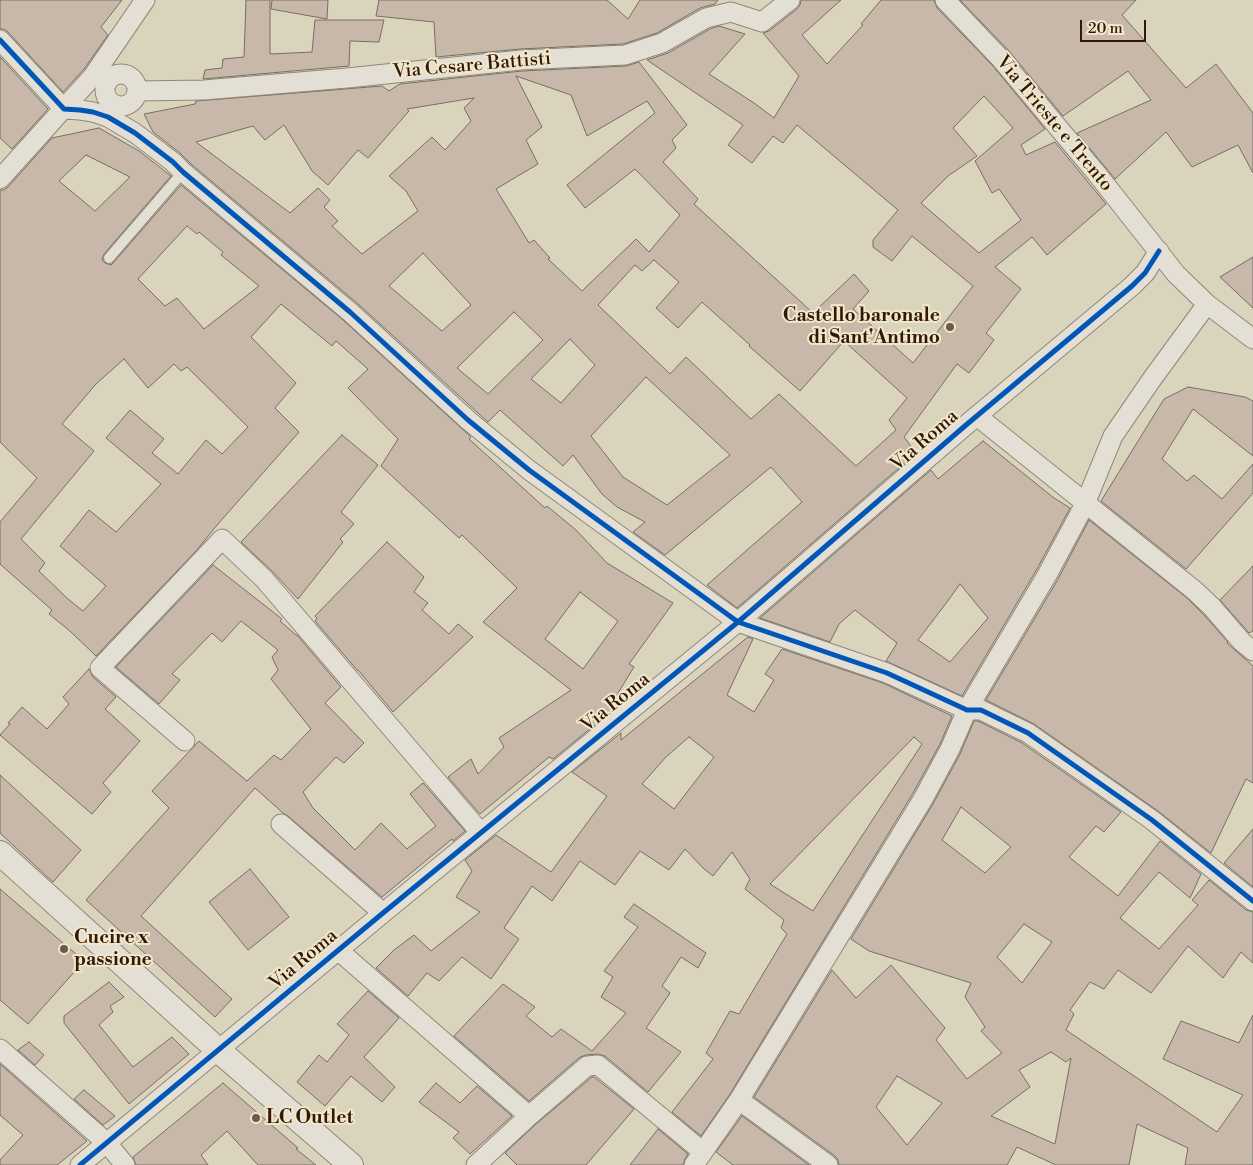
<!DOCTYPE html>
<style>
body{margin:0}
#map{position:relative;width:1253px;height:1165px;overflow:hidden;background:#dbd4bd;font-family:"Libre Bodoni",serif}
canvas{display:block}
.scale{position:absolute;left:1080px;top:20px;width:66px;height:22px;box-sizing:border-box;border:2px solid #331806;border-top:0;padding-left:6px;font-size:15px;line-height:18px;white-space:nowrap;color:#331806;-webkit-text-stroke:4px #f0e7cc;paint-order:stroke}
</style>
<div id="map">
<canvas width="1253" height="1165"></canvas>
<div class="scale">20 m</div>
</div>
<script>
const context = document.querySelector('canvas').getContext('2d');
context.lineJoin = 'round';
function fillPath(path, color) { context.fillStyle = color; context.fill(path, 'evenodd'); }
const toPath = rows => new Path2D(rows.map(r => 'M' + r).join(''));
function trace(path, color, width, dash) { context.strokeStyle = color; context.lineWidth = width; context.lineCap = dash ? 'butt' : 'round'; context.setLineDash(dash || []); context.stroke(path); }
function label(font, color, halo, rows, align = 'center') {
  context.font = font + ' "Libre Bodoni",serif'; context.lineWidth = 4; context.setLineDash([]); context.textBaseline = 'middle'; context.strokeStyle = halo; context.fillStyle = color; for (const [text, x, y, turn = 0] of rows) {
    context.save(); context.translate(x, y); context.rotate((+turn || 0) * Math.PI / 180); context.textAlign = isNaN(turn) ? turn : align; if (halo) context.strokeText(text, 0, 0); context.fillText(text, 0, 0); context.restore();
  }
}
const building = toPath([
 [0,0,122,0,101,27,108,35,84,69,63,92,8,32,4,29,0,29,0,0],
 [246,0,270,0,270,54,312,52,315,20,384,20,379,42,350,41,349,66,203,79,205,70,222,68,223,59,244,57,246,0],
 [272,0,328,0,327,19,271,9,272,0],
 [379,0,607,0,628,19,640,0,718,0,715,4,700,8,657,33,623,44,520,49,436,57,434,22,376,16,379,0],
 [801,0,841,0,802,35,827,64,863,25,861,24,881,0,934,0,937,8,992,65,1045,129,1021,145,1026,155,1055,142,1106,204,1047,255,1032,237,995,267,1021,289,986,333,994,340,969,373,957,364,904,437,916,453,737,608,707,585,802,502,771,467,665,555,633,532,645,522,617,507,602,494,573,455,563,466,500,410,488,422,357,303,191,164,180,153,153,132,144,114,195,104,196,101,382,86,389,91,400,84,522,71,626,66,639,62,687,125,672,140,676,148,663,162,698,199,694,204,813,313,854,274,869,291,853,309,913,363,973,286,912,236,892,261,873,247,873,240,898,210,797,125,783,143,773,136,752,163,728,145,743,125,647,60,668,53,710,29,719,26,745,34,709,74,754,103,774,118,799,76,763,33,769,31,797,9,800,5,801,0],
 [516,76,571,95,587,136,647,101,655,113,567,185,585,208,635,169,680,215,649,252,636,239,582,291,548,259,550,258,534,240,529,243,496,189,538,164,526,140,542,127,516,76],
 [984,96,1013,128,975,161,992,193,999,189,1021,220,979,253,921,203,948,176,977,156,953,128,984,96],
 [474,98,464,108,471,121,445,150,432,137,389,176,406,191,418,211,362,254,332,226,338,221,324,207,330,200,318,188,290,213,196,142,253,126,265,140,284,125,312,171,328,185,358,150,368,158,409,111,407,109,474,98],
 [423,253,471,305,442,331,389,286,423,253],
 [654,260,679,282,656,308,678,328,702,302,750,345,749,346,800,391,844,341,907,398,889,420,896,430,856,466,779,394,751,419,686,357,670,374,598,305,635,265,642,271,654,260],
 [514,312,543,340,488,394,457,368,514,312],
 [570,339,595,365,561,403,531,379,570,339],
 [646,377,730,455,667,505,623,477,591,436,646,377],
 [960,0,1136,0,1122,15,1186,88,1216,64,1253,113,1253,173,1238,145,1192,167,1166,132,1115,179,1077,133,1151,100,1128,71,1063,116,1009,51,960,0],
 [0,57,48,109,12,149,0,138,0,57],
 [99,128,139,151,171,176,104,254,102,260,105,263,111,265,114,262,181,185,343,320,471,437,469,439,545,508,547,506,576,530,607,563,673,603,629,664,634,667,618,693,619,705,553,759,549,757,480,814,448,777,471,759,478,774,504,747,499,738,571,690,483,622,517,588,462,535,459,538,381,466,398,439,348,388,368,369,336,341,332,346,281,304,251,337,296,383,275,408,299,432,218,524,196,551,96,656,71,632,49,614,52,610,0,564,0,522,37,478,0,442,0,190,4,190,8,187,52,138,99,128],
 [86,155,130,177,95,211,59,181,86,155],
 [187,226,197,234,199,232,223,252,221,255,259,286,204,329,177,298,165,306,138,279,187,226],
 [124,359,148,388,174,364,181,371,187,367,248,427,222,454,206,440,178,474,152,453,164,439,130,410,106,438,161,484,116,532,89,510,60,546,106,586,83,611,68,599,39,571,45,563,21,539,94,451,62,424,96,384,124,359],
 [580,592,618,621,583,669,545,639,580,592],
 [1253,257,1253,308,1220,277,1253,257],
 [1188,387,1245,397,1253,401,1253,456,1193,409,1162,459,1187,481,1194,475,1222,499,1253,464,1253,493,1186,569,1101,501,1164,399,1188,387],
 [342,435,378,465,341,512,354,524,340,539,343,542,298,599,272,571,241,542,342,435],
 [983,441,1054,498,1070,508,1037,569,962,696,886,661,897,643,855,610,839,624,830,642,760,618,931,470,938,479,983,441],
 [960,584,988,618,950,662,918,640,947,602,960,584],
 [1089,520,1187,598,1204,615,1228,642,1227,643,1253,666,1253,783,1246,779,1211,853,1158,811,1034,724,986,700,1057,581,1089,520],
 [387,542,424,577,414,592,428,603,422,610,449,634,458,624,473,637,393,712,358,670,358,671,315,621,317,618,315,616,387,542],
 [213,565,282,619,280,621,296,635,297,635,341,687,325,703,364,743,344,763,336,757,303,792,313,808,355,850,381,823,407,849,436,826,410,794,423,783,465,831,453,841,452,839,382,897,288,816,283,813,255,788,141,916,232,999,215,1017,86,900,169,808,152,791,199,741,247,781,274,755,281,760,311,729,271,679,278,670,272,657,278,650,241,621,222,642,212,633,172,674,180,680,159,704,116,667,213,565],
 [1253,566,1253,631,1249,633,1220,600,1253,566],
 [748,637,753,639,727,695,754,712,774,680,765,674,782,649,883,683,952,716,940,744,913,793,730,1094,701,1136,672,1112,713,1059,706,1053,730,1011,739,1014,787,934,781,928,784,920,745,889,750,879,732,852,713,876,703,868,685,849,669,870,640,851,615,885,580,861,552,901,532,886,504,928,519,939,491,979,462,957,439,981,427,973,408,996,376,968,394,950,414,935,431,951,480,912,456,897,472,871,465,860,496,835,551,872,607,796,572,772,621,733,621,740,748,637],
 [689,737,714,757,674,809,642,784,666,757,689,737],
 [914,737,922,744,813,911,770,884,914,737],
 [89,669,93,677,116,697,105,709,140,741,103,783,111,792,92,814,0,735,10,724,8,723,22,707,47,729,69,704,63,697,89,669],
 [974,721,978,721,1022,743,1121,812,1104,832,1096,826,1069,857,1118,896,1160,841,1201,874,1190,898,1159,872,1120,918,1159,949,1198,905,1192,900,1209,880,1246,910,1253,912,1253,963,1241,952,1223,978,1188,946,1151,993,1118,970,1104,989,1090,982,1070,1010,1074,1014,1066,1030,1217,1132,1243,1095,1163,1059,1181,1021,1239,1043,1253,1015,1253,1165,1185,1165,1188,1148,1137,1124,1129,1165,1056,1165,1017,1147,1007,1165,839,1165,838,1160,835,1156,754,1097,832,970,856,998,891,965,945,1028,936,1040,967,1079,1002,1053,981,1031,985,1027,965,997,971,983,869,951,851,939,933,804,960,754,974,721],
 [961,807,1011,847,985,873,942,840,961,807],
 [1024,924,1052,942,1022,983,997,957,1024,924],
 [1051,1052,1066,1062,1071,1058,1055,1144,991,1116,1030,1087,1019,1070,1051,1052],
 [897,1076,942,1103,907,1145,876,1107,897,1076],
 [0,775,81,850,53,882,0,833,0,775],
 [1253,829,1253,887,1224,863,1253,829],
 [250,869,289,917,248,950,209,902,250,869],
 [0,889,84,961,28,1024,0,1000,0,889],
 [634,904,706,953,698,968,681,957,662,986,670,993,646,1028,681,1052,648,1092,605,1056,597,1054,586,1055,580,1057,529,1101,454,1036,503,984,535,1007,526,1016,552,1037,561,1029,592,1051,626,1013,601,997,613,977,604,971,638,927,624,917,634,904],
 [109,982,124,997,110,1006,113,1012,99,1025,133,1067,172,1037,189,1054,129,1104,64,1023,64,1016,109,982],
 [368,991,399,1018,364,1057,395,1087,382,1102,351,1076,325,1106,297,1082,319,1055,327,1062,349,1035,337,1024,368,991],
 [29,1042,44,1055,35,1065,18,1050,29,1042],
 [0,1064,87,1141,57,1165,0,1165,0,1160,23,1135,0,1115,0,1064],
 [592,1077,594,1077,634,1109,586,1165,517,1165,505,1153,536,1124,592,1077],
 [223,1083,298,1148,296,1149,316,1165,258,1165,227,1131,201,1155,208,1165,136,1165,133,1157,223,1083],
 [436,1083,460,1103,477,1086,512,1116,470,1154,453,1138,459,1132,419,1102,436,1083],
 [84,1090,115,1116,103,1125,74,1099,84,1090],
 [742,1116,809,1165,733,1165,716,1152,742,1116],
 [658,1129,688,1154,685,1159,683,1165,630,1165,658,1129]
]);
fillPath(building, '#c8b8a9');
trace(building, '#766e61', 1);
const service = toPath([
 [109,258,183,172]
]);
const minor = toPath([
 [945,0,1000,58,1097,174,1176,274,1207,304,1253,339],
 [0,40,64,109,80,110,93,112,108,117,135,133,173,162,183,172,350,312,468,420,529,470,738,622,887,673,967,710,981,710,1028,733,1152,820,1253,901],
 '105 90a16 16 0 1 1 32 0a16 16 0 1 1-32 0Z',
 [137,91,204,90,347,78,521,60,625,55,662,43,706,18,731,12,762,22,790,0],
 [0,179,93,76,145,0],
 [977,416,1194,590,1212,607,1242,642,1253,651],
 [185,741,100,668,222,539,264,579,481,833],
 [281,824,383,913],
 [339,951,529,1116],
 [0,1049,107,1143,125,1165],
 [739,1100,828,1165],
 [80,1165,383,913,738,622,966,425,1132,286,1145,273,1159,251],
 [476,1165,529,1116,587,1066,598,1065,703,1152],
 [694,1165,739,1100,923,799,950,749,967,710,1047,575,1085,504,1113,436,1152,379,1207,304]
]);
const tertiary = toPath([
 [0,853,218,1050,351,1165]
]);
trace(service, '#8f8778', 12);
trace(minor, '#8f8778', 21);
trace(tertiary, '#8f8778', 26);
trace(service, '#e3dfd4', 10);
trace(minor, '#e3dfd4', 19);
trace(tertiary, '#e3dfd4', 24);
trace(toPath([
 [0,40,64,109,80,110,93,112,108,117,135,133,173,162,183,172,350,312,468,420,529,470,738,622,887,673,967,710,981,710,1028,733,1152,820,1253,901],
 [80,1165,383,913,738,622,966,425,1132,286,1145,273,1159,251]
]), '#0057b8', 5);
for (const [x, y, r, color] of [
 [950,327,5,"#6e5a46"],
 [64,949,5,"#6e5a46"],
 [256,1118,5,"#6e5a46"]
]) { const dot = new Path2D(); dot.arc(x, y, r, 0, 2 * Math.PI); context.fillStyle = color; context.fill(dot); trace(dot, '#f0e7cc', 2); }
label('19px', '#331806', '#f0e7cc', [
 ["Via Cesare Battisti",472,66,-5],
 ["Via Trieste e Trento",1054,124,50],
 ["Via Roma",925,441,-41],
 ["Via Roma",616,703,-39],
 ["Via Roma",304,960,-40]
]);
label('bold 19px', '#331806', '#f0e7cc', [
 ["Castello baronale",940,316,"right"],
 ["di Sant'Antimo",940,338,"right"],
 ["Cucire x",74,938],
 ["passione",74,960],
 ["LC Outlet",266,1118]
], 'left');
</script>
